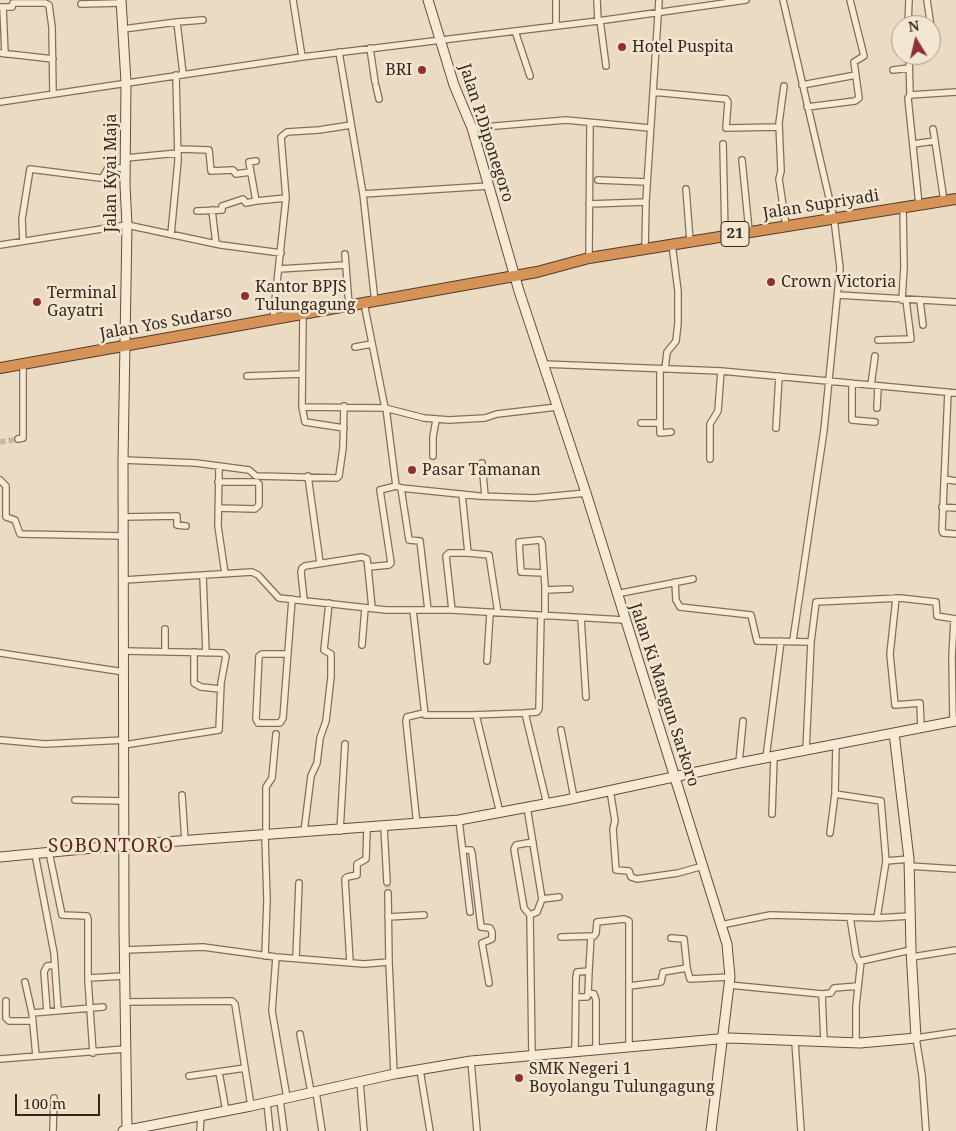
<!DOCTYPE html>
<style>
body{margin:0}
#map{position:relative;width:956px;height:1131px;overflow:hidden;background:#ebdbc2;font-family:"Noto Serif",serif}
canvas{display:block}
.north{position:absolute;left:891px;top:15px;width:50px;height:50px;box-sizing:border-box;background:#f3e6d1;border:1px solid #a79a89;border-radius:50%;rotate:351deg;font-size:14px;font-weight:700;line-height:20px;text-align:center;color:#34271e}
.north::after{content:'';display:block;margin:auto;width:18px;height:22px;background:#8f2e37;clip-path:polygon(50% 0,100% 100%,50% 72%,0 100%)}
.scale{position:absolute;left:15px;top:1094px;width:85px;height:22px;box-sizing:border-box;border:2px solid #34271e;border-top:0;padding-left:6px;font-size:15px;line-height:18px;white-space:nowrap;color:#34271e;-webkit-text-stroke:4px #f3e6d1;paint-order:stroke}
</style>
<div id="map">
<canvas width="956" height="1131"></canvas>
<div class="north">N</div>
<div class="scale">100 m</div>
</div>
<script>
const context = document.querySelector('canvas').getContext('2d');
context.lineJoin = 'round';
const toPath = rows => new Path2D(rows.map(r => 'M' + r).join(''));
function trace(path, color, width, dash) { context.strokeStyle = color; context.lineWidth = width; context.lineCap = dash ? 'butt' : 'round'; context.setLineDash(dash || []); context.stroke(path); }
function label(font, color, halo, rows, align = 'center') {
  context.font = font + ' "Noto Serif",serif'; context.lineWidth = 5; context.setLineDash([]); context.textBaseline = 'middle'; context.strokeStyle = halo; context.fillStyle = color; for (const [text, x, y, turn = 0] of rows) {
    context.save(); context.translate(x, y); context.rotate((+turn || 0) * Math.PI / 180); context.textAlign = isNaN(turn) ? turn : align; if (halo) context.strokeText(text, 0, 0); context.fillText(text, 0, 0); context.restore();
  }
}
trace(toPath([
 [0,442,18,439],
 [387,882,388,893]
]), '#c6b7a1', 5.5, [5.5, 3]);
const street = toPath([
 [293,0,302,57],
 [556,0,556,26],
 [597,0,598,21],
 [783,0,834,219,840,268,824,430,793,640],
 [927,0,932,34],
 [81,4,121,3],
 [0,7,12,7,13,3,45,3,49,5,52,27,53,93],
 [3,7,5,54],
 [600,20,606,66],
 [177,22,203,20],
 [908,25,909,0],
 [123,29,177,22,183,74],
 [515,31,530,76],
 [370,48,375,82],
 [339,52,363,194,375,302],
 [0,53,53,59],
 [909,55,910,95,956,92],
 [893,70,909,68],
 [802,85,856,75],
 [376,86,379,99],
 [784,86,779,123,781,171,779,179,786,226],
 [653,92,726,99,728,102,726,128,779,127],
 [910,95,908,98,919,205],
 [0,102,302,57,598,21,746,0],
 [807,107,855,101,859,98,854,62,864,56,850,0],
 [472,128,566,120,650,128],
 [935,141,944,201],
 [723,144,725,235],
 [913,144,935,141,933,129],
 [178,149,209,150,211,171,233,170,236,174,250,172],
 [126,158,178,153],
 [742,160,749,231],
 [256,161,249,162,256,201,286,198],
 [598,180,647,182],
 [686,189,690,241],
 [363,194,489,186],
 [589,204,646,202],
 [212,210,216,244],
 [197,211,222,210,222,206,243,199,246,203,256,201],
 [171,234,178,161,176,75],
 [23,241,22,219,30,169,100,178,103,177,108,168,125,168],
 [0,245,127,225,221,245,281,253],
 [645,249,646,201,659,0],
 [345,254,349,305],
 [589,258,590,123],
 [279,269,345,265],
 [838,295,956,302],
 [902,300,904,267,903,207],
 [920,301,923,325],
 [364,303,385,408],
 [303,314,302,407,385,408,424,418,449,420,485,418,497,414,557,407],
 [273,320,286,198,281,137,287,132,319,130,351,125],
 [878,340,911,339,906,300],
 [355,347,372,344],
 [543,364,721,371,956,393],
 [660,369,660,433,671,432],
 [665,369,667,352,676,341,678,323,678,291,672,244],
 [247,376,302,374],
 [852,383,852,420,875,422],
 [871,385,875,356],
 [948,392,942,530,943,533,956,534],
 [302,407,305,422,344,428],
 [386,408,396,486,401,488,479,496,534,498,586,493],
 [877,408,878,386],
 [641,423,660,423],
 [776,428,779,376],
 [18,439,23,438,23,364],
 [433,456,433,437,436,420],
 [710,459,710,424,718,411,721,371],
 [123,460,196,463,249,470,256,476,337,478,339,476,343,448,344,406],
 [482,463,485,496],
 [219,469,218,526,225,574],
 [308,476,320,563],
 [944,479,956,481],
 [0,480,6,486,6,517,15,520,20,534,124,536],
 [401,488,409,540,420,541,428,610],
 [462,494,468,553,489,555,498,613],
 [942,507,956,508],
 [218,508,255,509,259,505,259,484,257,482,218,482],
 [124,517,177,516,177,525,186,526],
 [544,573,521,572,519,542,540,540,542,543,545,586,545,616],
 [203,576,206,653],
 [124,580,252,572,258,575,279,598,386,610,452,610,624,620],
 [675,582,676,600,680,607,751,615,757,641,811,642],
 [545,590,570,589],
 [616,594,693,579],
 [896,598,890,654,895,705,920,703,921,728],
 [304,600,301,572,302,568,305,566,362,557,367,559,368,567],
 [372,608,368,567,389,565,391,563,380,490,396,486],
 [413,610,425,715,472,715,525,713],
 [452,610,446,556,449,553,468,553],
 [541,616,539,709,537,712,525,713,547,804],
 [581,618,586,697],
 [165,629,165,652],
 [362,645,365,608],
 [194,652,194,683,201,687,220,689],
 [0,653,124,672],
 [287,654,262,654,259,656,256,719,258,723,280,723,283,718,292,599],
 [487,661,490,613],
 [476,715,500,813],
 [953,722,952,657,954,619],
 [561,730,574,798],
 [0,740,45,744,124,740],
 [124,745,219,730,221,683,226,656,223,653,124,651],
 [806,751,811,642,816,602,900,598,936,602,937,616,956,619],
 [766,758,781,641],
 [739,763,743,721],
 [610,790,615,821,613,829,616,870,629,871,631,877,637,879,678,873,703,866],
 [835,794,881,801,886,861,877,918],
 [182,795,185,841],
 [75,800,124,801],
 [527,807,542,899,537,912,530,915],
 [772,814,774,757],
 [459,820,470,912],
 [417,825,406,721,407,717,424,713],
 [384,827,387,882],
 [340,831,345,744],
 [304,832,311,776,317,763,320,738,326,721,331,677,331,654,324,650,329,603],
 [830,833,835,794,836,744],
 [266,836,266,787,272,778,276,734],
 [463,850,471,850,472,853,481,927,490,928,492,932,492,939,482,943,489,983],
 [49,852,62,915,87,916,88,919,88,980,93,1053],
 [35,854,54,953,58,1010],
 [886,861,909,859],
 [909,866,956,869],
 [388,893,389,962],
 [542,899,559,897],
 [388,917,424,915],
 [850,917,856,955,860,964],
 [721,925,770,915,877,918,910,916],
 [561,937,594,936,596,933,597,922,624,919,629,921,629,1047],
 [125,950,203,947,276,957,364,964,389,962,394,1074],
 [265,956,267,900,265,836],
 [276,957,272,1011,287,1098],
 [912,957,956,950],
 [296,958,299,883],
 [350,962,345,879,347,877,357,875,357,864,366,859,367,829],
 [687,968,690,979,730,977],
 [589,971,588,993,594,994,596,1000,596,1050],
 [88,978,125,976],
 [25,982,32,1013],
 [729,985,822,994,831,993,834,988,858,986],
 [629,986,661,982,663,972,687,968,684,939,671,938],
 [822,994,824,1042],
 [576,997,587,997,588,993],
 [6,1001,6,1018,9,1021,32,1021],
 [125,1002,232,1001,235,1004,251,1106],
 [47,1011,44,972,47,966,55,965],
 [300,1034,311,1092],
 [795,1042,801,1131],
 [856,1043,856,1006,861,961,911,950],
 [575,1052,576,978,577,972,589,971,591,936],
 [532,1055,530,915,524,908,514,849,516,845,533,842],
 [36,1056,32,1013,103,1007],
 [0,1059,125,1049],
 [471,1061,477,1131],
 [420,1070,430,1131],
 [219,1072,226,1111],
 [189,1076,245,1068],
 [360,1082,364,1131],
 [316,1092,322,1131],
 [280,1100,284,1131],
 [267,1103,270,1131],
 [53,1131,54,1098],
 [200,1131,201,1116],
 [926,1131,922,1075,916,1038,956,1032]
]);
const secondary = toPath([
 [121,0,126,82,125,185,127,225,123,460,124,928,127,1130],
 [428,0,454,85,472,128,519,291,586,493,727,944,730,977,711,1131],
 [0,857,125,845,459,820,566,800,739,763,956,721],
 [123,1131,251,1106,394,1074,471,1061,729,1038,860,1043,916,1038,911,950,909,859,894,733]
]);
const highway = toPath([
 [0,368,537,272,589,258,956,199]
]);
trace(street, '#846d5a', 8);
trace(secondary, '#664e3d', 11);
trace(highway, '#523c2e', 12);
trace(street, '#f7ead5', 5.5);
trace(secondary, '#f7ead5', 9);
trace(highway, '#d69357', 10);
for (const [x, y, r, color] of [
 [622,47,5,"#8f2e37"],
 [422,70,5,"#8f2e37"],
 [771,282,5,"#8f2e37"],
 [245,296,5,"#8f2e37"],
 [37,302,5,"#8f2e37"],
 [412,470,5,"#8f2e37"],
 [519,1078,5,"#8f2e37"]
]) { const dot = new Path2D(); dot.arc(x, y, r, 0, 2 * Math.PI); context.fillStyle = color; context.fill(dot); trace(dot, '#f3e6d1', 2); }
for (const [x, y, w] of [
 [735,234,28]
]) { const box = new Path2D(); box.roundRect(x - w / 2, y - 12.5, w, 25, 4); context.fillStyle = '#f3e6d1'; context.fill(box); trace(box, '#34271e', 1); }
label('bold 15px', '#34271e', null, [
 ["21",735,234]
]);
label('16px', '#34271e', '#f3e6d1', [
 ["Hotel Puspita",632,47],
 ["BRI",412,70,"right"],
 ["Crown Victoria",781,282],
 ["Kantor BPJS",255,287],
 ["Tulungagung",255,305],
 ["Terminal",47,293],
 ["Gayatri",47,311],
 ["Pasar Tamanan",422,470],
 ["SMK Negeri 1",529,1069],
 ["Boyolangu Tulungagung",529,1087]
], 'left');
label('16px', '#34271e', '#f3e6d1', [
 ["Jalan P.Diponegoro",486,133,72],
 ["Jalan Kyai Maja",111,173,-90],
 ["Jalan Supriyadi",821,205,-9],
 ["Jalan Yos Sudarso",166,323,-10],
 ["Jalan Ki Mangun Sarkoro",664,695,72]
]);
context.letterSpacing = '1px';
label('19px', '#5f271f', '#f3e6d1', [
 ["SOBONTORO",111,847]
]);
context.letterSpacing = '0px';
</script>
